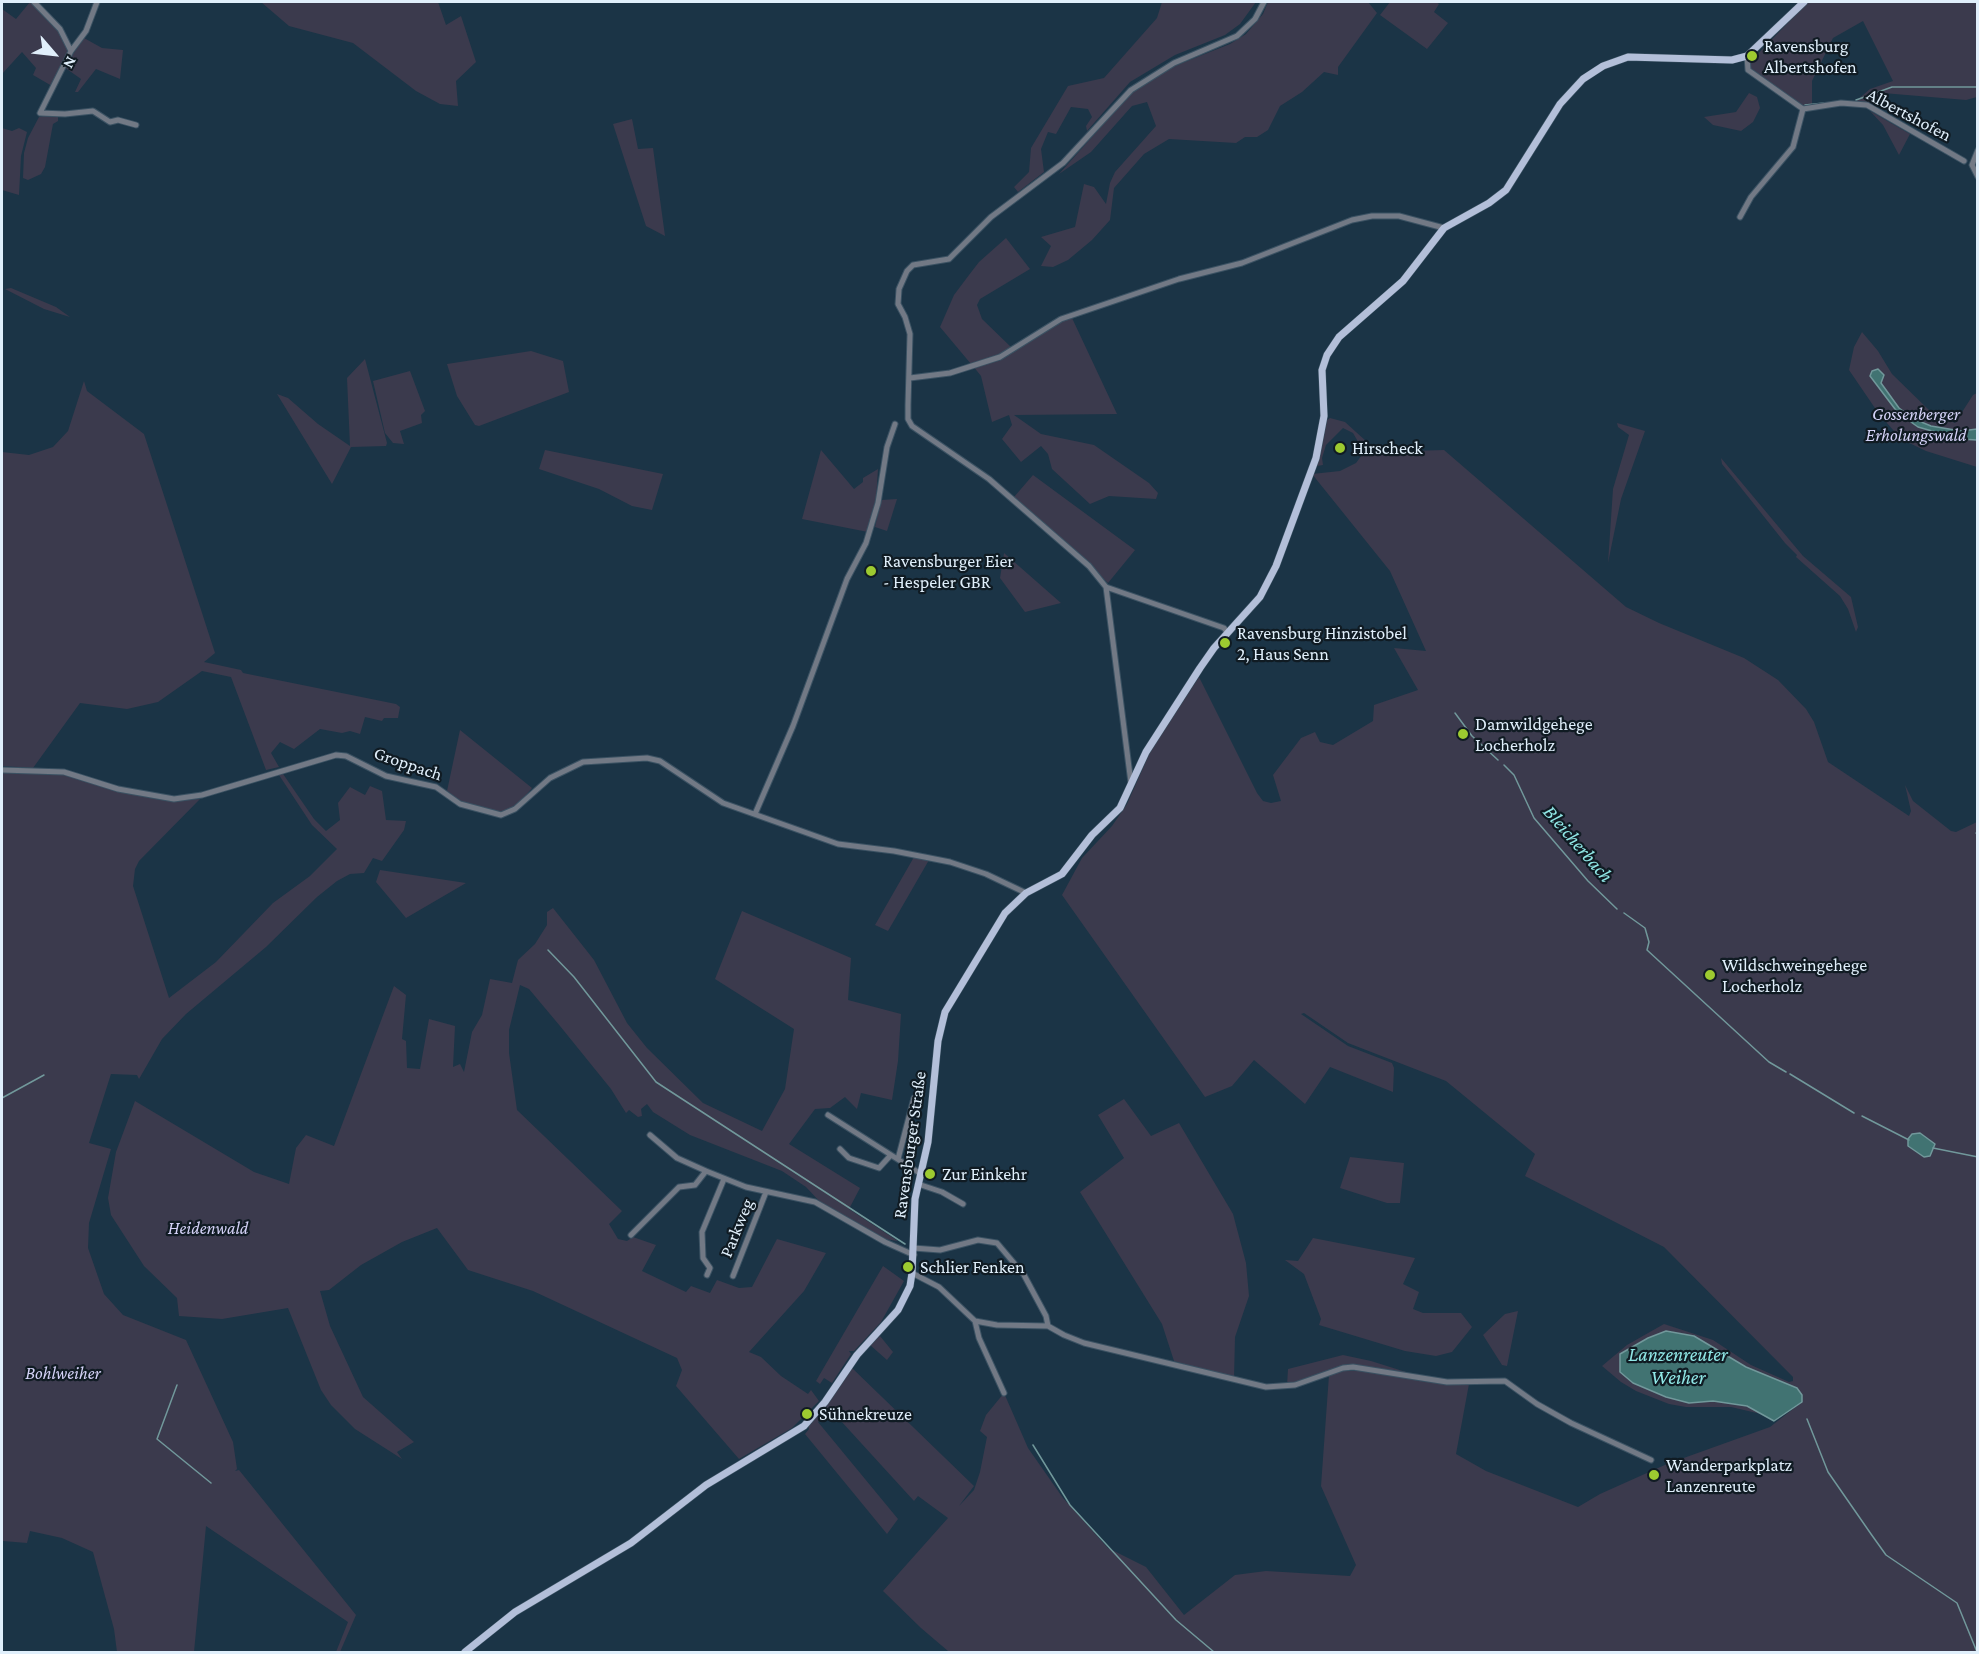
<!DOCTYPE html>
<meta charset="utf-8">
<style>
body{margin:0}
#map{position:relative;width:1979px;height:1654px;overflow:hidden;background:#1b3446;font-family:"Crimson Pro",serif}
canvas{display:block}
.frame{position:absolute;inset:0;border:3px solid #e0effb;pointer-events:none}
.north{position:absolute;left:24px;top:24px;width:60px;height:60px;-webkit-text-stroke:4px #101b23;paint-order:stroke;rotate:118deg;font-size:16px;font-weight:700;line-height:24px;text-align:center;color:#e0effb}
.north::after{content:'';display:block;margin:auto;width:21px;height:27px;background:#e0effb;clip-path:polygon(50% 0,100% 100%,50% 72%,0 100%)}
</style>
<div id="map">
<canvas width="1979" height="1654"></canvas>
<div class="frame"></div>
<div class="north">N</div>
</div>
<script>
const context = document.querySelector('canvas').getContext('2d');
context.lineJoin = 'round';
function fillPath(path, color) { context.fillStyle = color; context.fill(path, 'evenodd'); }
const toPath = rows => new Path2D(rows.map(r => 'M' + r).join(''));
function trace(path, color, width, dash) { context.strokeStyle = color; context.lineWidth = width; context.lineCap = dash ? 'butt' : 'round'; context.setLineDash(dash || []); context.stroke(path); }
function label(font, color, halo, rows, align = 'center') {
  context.font = font + ' "Crimson Pro",serif'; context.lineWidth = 4.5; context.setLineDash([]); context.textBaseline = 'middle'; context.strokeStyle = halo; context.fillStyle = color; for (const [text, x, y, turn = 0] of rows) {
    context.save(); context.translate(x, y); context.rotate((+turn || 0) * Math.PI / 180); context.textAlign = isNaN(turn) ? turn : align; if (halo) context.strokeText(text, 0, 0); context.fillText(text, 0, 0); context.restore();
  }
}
fillPath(toPath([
 [30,2,33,2,59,29,67,44,67,55,52,86,33,75,36,68,22,52,2,74,2,9,16,19],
 [261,2,438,2,446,25,461,16,476,62,456,81,458,106,440,104,416,91,353,43,289,26],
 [1162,2,1256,2,1240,24,1225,35,1175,55,1130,82,1087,131,1086,126,1092,117,1088,109,1071,107,1056,134,1048,132,1041,149,1044,172,1018,192,1014,187,1029,172,1031,148,1068,86,1104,78,1157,18],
 [1268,2,1368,2,1377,13,1338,67,1338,75,1324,72,1302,92,1280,106,1268,130,1257,137,1245,137,1236,143,1169,139,1144,154,1114,188,1110,220,1092,240,1068,260,1053,267,1041,266,1051,246,1041,237,1075,227,1084,184,1094,187,1106,204,1110,183,1115,172,1156,126,1147,102,1132,106,1091,152,1059,174,1132,92,1167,69,1230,44,1246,34,1263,14],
 [1390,2,1436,2,1439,4,1434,12,1448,23,1427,49,1380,15],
 [1808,2,1977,2,1977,97,1966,100,1883,93,1873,107,1856,101,1870,89,1893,81,1863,21,1833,38,1812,81,1812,106,1800,105,1751,70,1749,63],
 [84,38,102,48,123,50,120,79,96,69,78,92,75,92,81,79,64,67],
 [1749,93,1757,97,1760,108,1753,122,1741,131,1713,125,1704,117,1736,112],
 [1870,111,1910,134,1899,155,1883,125],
 [43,116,58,116,58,121,53,124,45,167,41,174,28,180,23,178,24,153,28,138,39,117],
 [632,119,638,149,653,148,665,236,646,226,613,124],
 [2,128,12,131,19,128,27,132,21,156,19,195,2,190],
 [1006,238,1030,269,980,299,977,305,982,319,1012,348,1000,356,971,364,940,327,954,295,969,275,979,262],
 [11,288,56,307,70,317,44,309,5,289],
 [1072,318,1117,414,1014,415,1041,434,1094,445,1149,483,1158,493,1156,499,1109,496,1090,504,1052,469,1048,454,1041,446,1021,462,1002,439,1012,425,1009,415,992,422,981,376,973,366,1000,360,1063,320],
 [1862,332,1878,351,1892,374,1931,412,1955,423,1973,395,1977,393,1977,467,1926,451,1901,439,1879,414,1849,370,1854,347],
 [531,351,563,361,569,392,479,426,475,425,457,396,447,364],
 [365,359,387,443,386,446,351,447,332,484,277,394,288,398,318,424,350,446,347,378],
 [410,371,425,411,421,415,422,423,400,431,404,444,393,443,385,433,373,381],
 [84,381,87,391,144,434,215,653,204,662,241,670,243,673,396,704,400,707,398,718,384,718,382,721,365,717,360,734,350,731,342,733,320,729,294,749,280,742,271,753,279,767,266,770,231,677,202,671,158,702,127,709,80,703,33,768,2,766,2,452,29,455,53,447,68,431],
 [1330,418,1345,422,1378,452,1444,450,1626,607,1659,623,1744,658,1778,680,1806,709,1814,722,1828,762,1909,816,1911,811,1905,785,1913,801,1951,831,1956,832,1977,822,1977,1652,954,1652,948,1651,921,1628,883,1591,948,1518,918,1496,914,1501,830,1409,818,1422,898,1519,887,1534,805,1434,809,1429,808,1426,851,1367,974,1486,959,1506,974,1490,980,1472,987,1437,980,1431,986,1415,1004,1393,1028,1448,1063,1498,1108,1548,1146,1567,1184,1615,1235,1575,1266,1571,1350,1576,1356,1565,1321,1486,1329,1375,1338,1371,1371,1371,1426,1382,1469,1384,1456,1454,1486,1471,1578,1507,1600,1494,1667,1464,1770,1427,1802,1402,1797,1388,1746,1367,1694,1336,1666,1331,1633,1383,1666,1397,1689,1403,1713,1401,1736,1404,1747,1406,1763,1412,1761,1414,1731,1407,1686,1407,1669,1404,1636,1391,1621,1382,1602,1366,1627,1345,1664,1324,1713,1340,1751,1365,1789,1382,1793,1381,1793,1377,1664,1247,1525,1176,1535,1154,1446,1081,1348,1043,1304,1013,1301,1014,1348,1046,1392,1063,1394,1068,1393,1092,1330,1067,1305,1104,1254,1060,1232,1086,1205,1097,1062,895,1082,858,1112,826,1127,804,1151,750,1199,677,1257,793,1263,801,1271,803,1281,801,1273,775,1301,738,1315,732,1320,742,1333,745,1373,721,1374,705,1418,690,1394,648,1426,651,1390,571,1312,474,1340,471,1356,463,1364,452,1353,433,1343,428,1326,445,1322,458,1323,465,1317,466,1327,420],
 [1617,423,1645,431,1621,499,1608,563,1613,489,1629,435,1618,427],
 [545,450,663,474,652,510,632,506,599,489,539,469],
 [821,450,854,489,863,482,863,478,878,469,876,500,868,532,802,519],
 [1721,458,1803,556,1851,597,1858,627,1856,632,1848,609,1840,596,1796,557,1797,555,1785,543,1722,464],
 [1033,475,1135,550,1108,583,1014,497],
 [897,499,887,531,875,527,881,500],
 [1004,553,1061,603,1025,612,1000,578],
 [460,730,532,788,518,805,500,813,475,807,460,801,447,791],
 [281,771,314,819,326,831,340,820,338,803,350,787,365,795,370,786,382,791,386,820,406,821,404,830,382,861,373,858,364,873,350,874,337,881,317,897,266,947,186,1014,162,1039,139,1079,137,1075,111,1074,89,1143,111,1149,89,1223,88,1248,104,1294,123,1315,186,1340,233,1442,237,1469,235,1471,239,1470,356,1615,340,1652,336,1652,348,1622,206,1526,194,1652,117,1652,114,1629,93,1552,62,1538,30,1531,27,1543,3,1541,2,1538,2,772,62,774,113,790,161,800,200,799,139,861,135,869,133,886,169,998,216,962,273,903,310,876,337,849,312,825,277,772],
 [914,857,929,860,888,931,875,925],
 [380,870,466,883,406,918,376,882],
 [553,908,594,960,627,1023,647,1048,703,1103,762,1131,785,1089,794,1029,715,979,742,911,851,958,848,1000,901,1014,898,1061,892,1100,861,1093,857,1109,845,1097,830,1108,815,1109,789,1144,860,1188,849,1209,898,1241,884,1239,821,1203,806,1187,782,1171,690,1135,653,1112,647,1104,641,1109,642,1116,638,1117,629,1110,626,1113,611,1089,560,1026,529,989,520,985,509,1030,509,1053,517,1110,622,1211,609,1224,618,1239,627,1241,633,1237,656,1245,642,1271,686,1292,691,1286,710,1293,717,1280,739,1288,752,1287,777,1239,826,1253,804,1291,749,1352,761,1357,781,1376,808,1394,811,1390,819,1401,792,1428,739,1459,676,1386,682,1370,677,1358,533,1291,468,1270,437,1228,402,1242,361,1265,329,1290,320,1291,330,1326,363,1397,414,1442,397,1452,402,1459,355,1429,331,1405,321,1390,288,1308,222,1319,179,1316,177,1298,144,1266,111,1215,108,1198,116,1152,135,1101,254,1172,289,1184,296,1148,306,1135,334,1146,394,986,406,995,402,1039,406,1041,407,1068,420,1069,429,1019,455,1026,453,1067,460,1064,464,1072,472,1032,482,1015,490,979,512,983,518,960,535,944,547,925,547,912],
 [1124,1099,1151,1136,1179,1123,1233,1214,1246,1263,1249,1296,1235,1337,1234,1379,1174,1361,1162,1324,1080,1192,1124,1158,1098,1115],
 [1350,1157,1404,1163,1400,1203,1387,1203,1340,1188],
 [1313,1238,1415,1258,1403,1284,1419,1292,1413,1309,1423,1313,1461,1313,1472,1327,1452,1352,1436,1356,1405,1351,1319,1325,1321,1319,1304,1274,1285,1260,1298,1261],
 [883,1266,904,1281,881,1322,854,1351,849,1351,851,1354,832,1383,824,1378,820,1384,816,1381],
 [1518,1311,1507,1366,1502,1365,1483,1335,1505,1314],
 [880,1336,893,1352,887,1360,870,1345],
 [1343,1355,1371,1361,1425,1378,1347,1366,1287,1386,1288,1369]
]), '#3b3a4d');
const water = toPath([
 [1878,369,1884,375,1881,383,1899,408,1914,419,1931,426,1961,431,1977,429,1977,440,1960,439,1918,427,1898,413,1870,376,1872,371,1878,369],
 [1920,1133,1935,1144,1930,1156,1924,1157,1908,1146,1908,1139,1912,1134,1920,1133],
 [1666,1331,1694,1336,1746,1367,1797,1388,1802,1395,1802,1402,1774,1421,1747,1406,1713,1401,1689,1403,1666,1397,1633,1383,1620,1372,1620,1354,1648,1338,1666,1331]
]);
fillPath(water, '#417372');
trace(water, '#71989b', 1.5);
trace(toPath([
 [1856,100,1892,87,1978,87],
 [1805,105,1824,103],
 [1455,713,1472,736,1498,760],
 [1504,765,1514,775,1534,818,1588,881,1617,909],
 [1976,833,1978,834],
 [1624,913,1645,928,1649,942,1647,950,1769,1062,1786,1072],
 [548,950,574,977,656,1082,905,1244],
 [1790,1074,1854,1113],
 [2,1098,44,1075],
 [1862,1116,1909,1140],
 [1933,1148,1978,1157],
 [177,1385,157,1439,211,1483],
 [1807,1419,1828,1472,1871,1534,1886,1555,1957,1603,1977,1652],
 [1033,1445,1070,1505,1176,1620,1214,1652]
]), '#71989b', 1.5);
const minor = toPath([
 [34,2,60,29,71,51],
 [97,2,86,31,71,51,40,113,65,114,93,111,110,122,118,120,136,125],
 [1747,56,1748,70,1803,109,1841,103,1867,105,1964,161],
 [1978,150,1972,165,1978,177],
 [1740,217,1751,197,1793,147,1803,109],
 [910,378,950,373,1000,357,1061,319,1179,279,1242,263,1352,220,1372,216,1399,216,1444,228],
 [1106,587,1224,628,1227,632],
 [2,770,64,772,118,789,174,799,202,795,336,755,346,756,386,776,436,787,460,804,501,815,515,809,550,778,583,762,647,758,660,761,723,803,838,844,894,851,950,862,986,874,1026,893],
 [1131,783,1106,587,1089,566,989,479,912,426,908,419,908,405,910,334,905,317,898,304,899,289,907,271,913,265,949,259,991,217,1063,163,1131,90,1174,63,1237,36,1255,19,1264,2],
 [755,814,793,726,847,579,866,543,878,503,887,447,895,424],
 [828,1115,921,1174],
 [650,1135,677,1158,706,1171],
 [840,1149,849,1158,879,1168,890,1156],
 [898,1159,914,1098],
 [918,1184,942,1192,963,1204],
 [631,1235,679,1187,695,1185,706,1171,746,1187,815,1202,885,1242,914,1255],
 [913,1248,940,1250,978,1240,997,1243,1024,1275,1046,1316,1048,1326],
 [912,1273,939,1287,975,1321,997,1325,1048,1326,1064,1335,1084,1343,1266,1387,1295,1385,1343,1368,1353,1367,1447,1382,1505,1381,1537,1404,1571,1423,1651,1460],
 [707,1275,710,1268,703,1258,702,1232,724,1179],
 [733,1276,766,1192],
 [975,1321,979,1338,1004,1393]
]);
const major = toPath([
 [465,1652,515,1612,631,1543,706,1485,804,1426,825,1402,857,1355,898,1310,910,1286,912,1273,915,1199,928,1142,938,1041,945,1012,1005,913,1026,893,1062,874,1092,835,1120,808,1146,752,1200,668,1214,648,1260,597,1276,566,1316,458,1324,416,1322,370,1327,355,1339,337,1403,281,1444,228,1489,203,1506,190,1560,104,1583,79,1603,66,1628,57,1732,60,1747,56,1804,2]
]);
trace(minor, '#3b5263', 7);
trace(major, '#3b5263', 8);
trace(minor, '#727985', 5);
trace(major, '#b3bfd9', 7);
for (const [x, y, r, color] of [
 [1752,56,6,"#9dca30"],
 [1340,448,6,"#9dca30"],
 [871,571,6,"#9dca30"],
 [1225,643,6,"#9dca30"],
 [1463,734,6,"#9dca30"],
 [1710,975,6,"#9dca30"],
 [930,1174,6,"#9dca30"],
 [908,1267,6,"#9dca30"],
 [807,1414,6,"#9dca30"],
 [1654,1475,6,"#9dca30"]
]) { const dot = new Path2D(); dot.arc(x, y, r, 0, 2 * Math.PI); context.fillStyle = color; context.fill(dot); trace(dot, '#101b23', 2); }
label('18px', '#e0effb', '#101b23', [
 ["Ravensburg",1764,46],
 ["Albertshofen",1764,67],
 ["Hirscheck",1352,448],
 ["Ravensburger Eier",883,561],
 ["- Hespeler GBR",883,582],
 ["Ravensburg Hinzistobel",1237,633],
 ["2, Haus Senn",1237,654],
 ["Damwildgehege",1475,724],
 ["Locherholz",1475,745],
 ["Wildschweingehege",1722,965],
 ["Locherholz",1722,986],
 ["Zur Einkehr",942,1174],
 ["Schlier Fenken",920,1267],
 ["Sühnekreuze",819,1414],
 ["Wanderparkplatz",1666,1465],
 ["Lanzenreute",1666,1486]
], 'left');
label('18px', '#e0effb', '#101b23', [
 ["Albertshofen",1909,115,28],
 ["Groppach",408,764,19],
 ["Ravensburger Straße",910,1145,-82],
 ["Parkweg",737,1228,-68]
]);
label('italic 18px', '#d5d3f8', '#101b23', [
 ["Gossenberger",1916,414],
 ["Erholungswald",1916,435],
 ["Heidenwald",208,1228],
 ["Bohlweiher",63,1373]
]);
label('italic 20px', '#90e7e6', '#101b23', [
 ["Bleicherbach",1578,844,49],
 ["Lanzenreuter",1678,1355],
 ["Weiher",1678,1378]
]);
</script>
